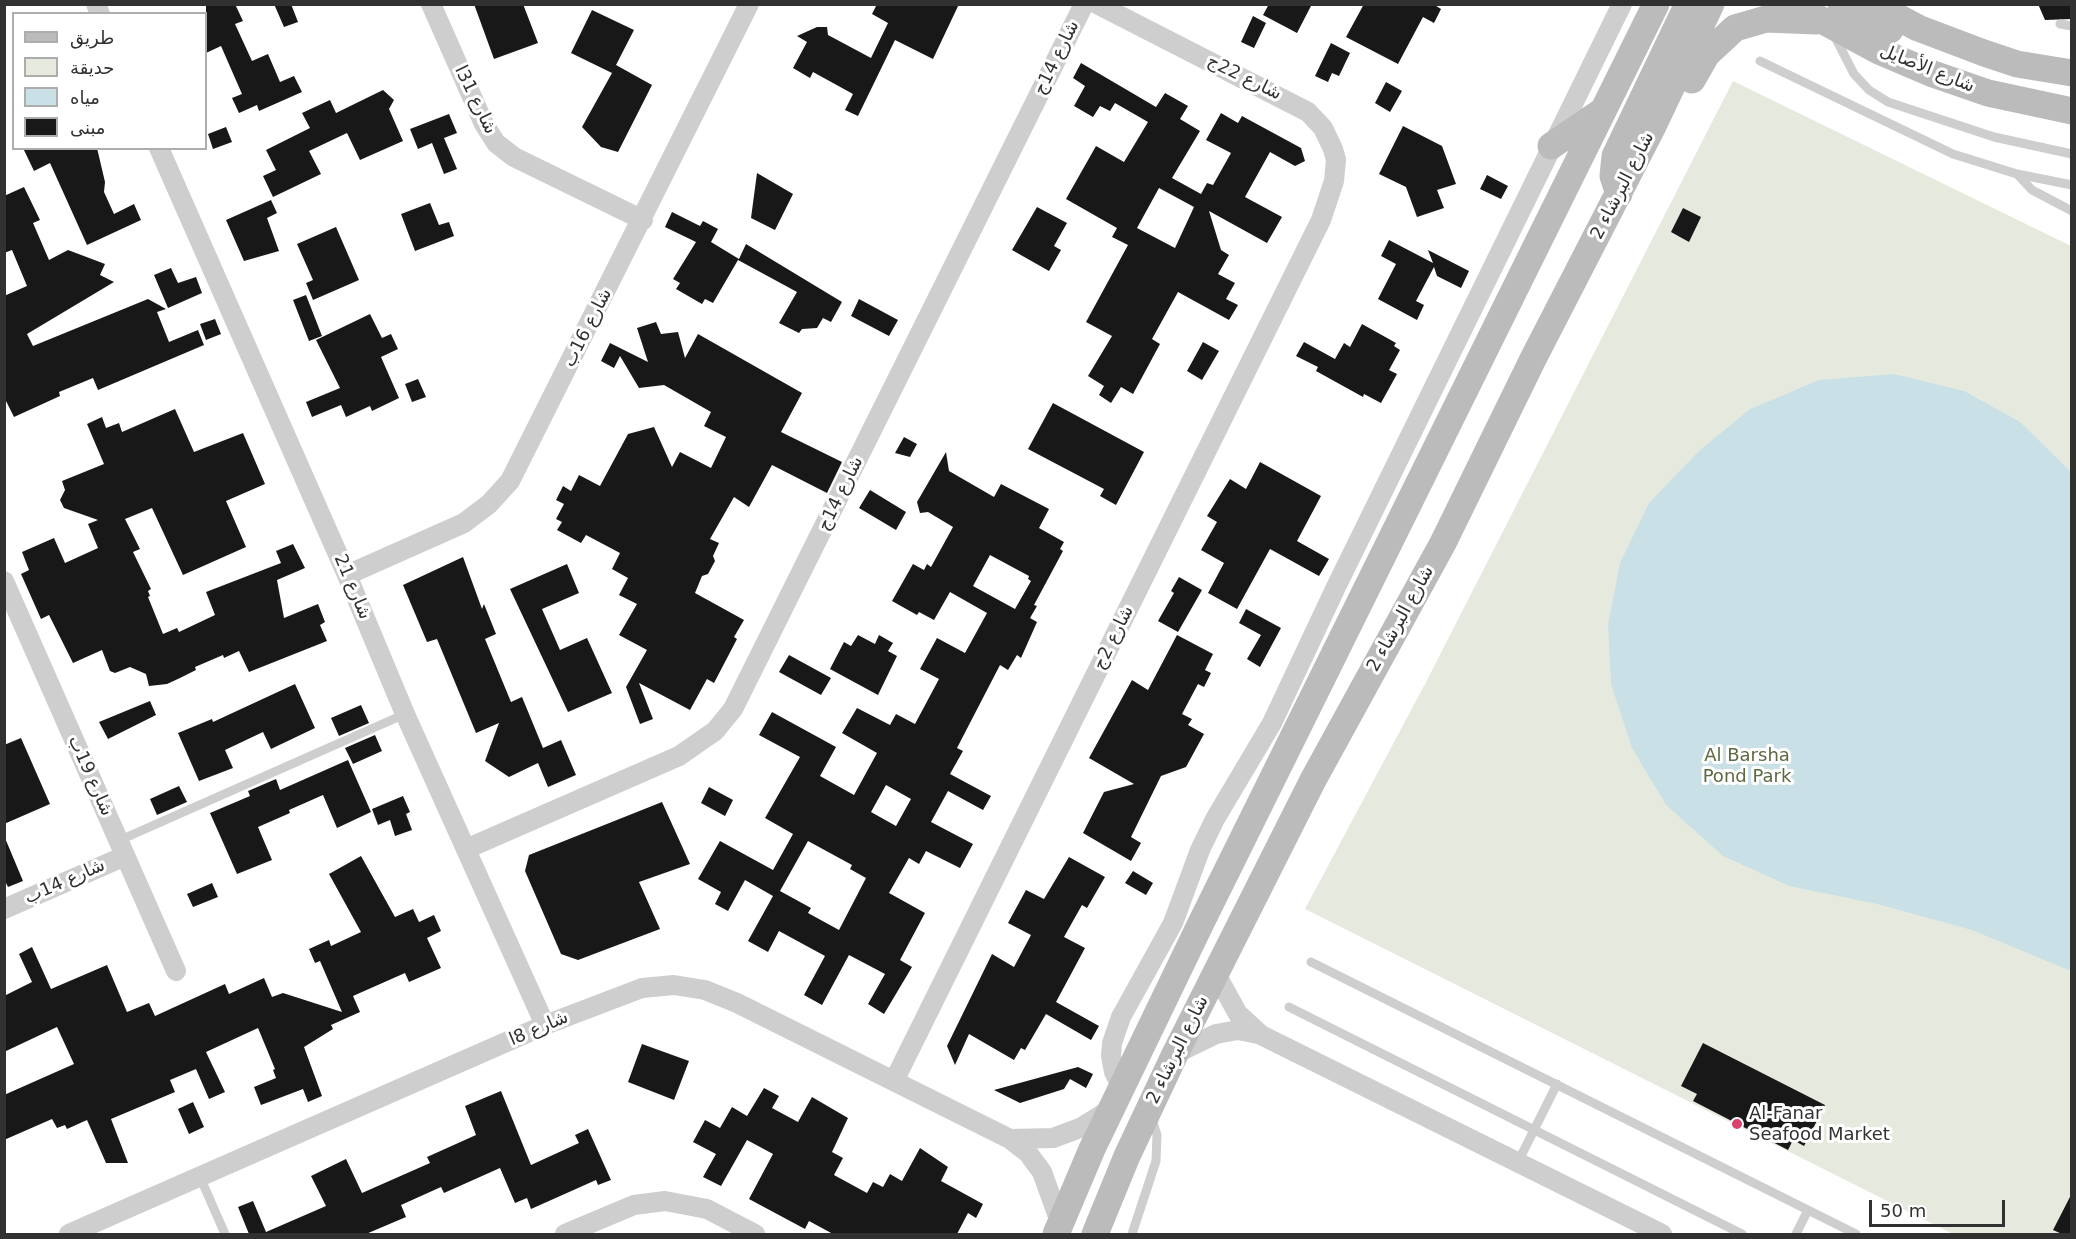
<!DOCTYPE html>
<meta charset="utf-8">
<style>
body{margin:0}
#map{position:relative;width:2076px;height:1239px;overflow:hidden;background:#fff;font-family:"DejaVu Sans","Noto Naskh Arabic",sans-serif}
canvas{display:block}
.frame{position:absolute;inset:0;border:6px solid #313131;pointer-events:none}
.legend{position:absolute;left:12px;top:12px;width:195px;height:138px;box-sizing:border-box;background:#fff;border:2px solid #adadad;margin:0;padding:8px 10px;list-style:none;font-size:18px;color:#313131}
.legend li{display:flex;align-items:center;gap:12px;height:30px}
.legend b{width:30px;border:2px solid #adadad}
.scale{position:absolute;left:1869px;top:1200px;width:136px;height:27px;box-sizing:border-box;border:3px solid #313131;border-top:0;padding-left:8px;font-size:18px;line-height:21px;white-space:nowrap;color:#313131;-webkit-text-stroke:4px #fff;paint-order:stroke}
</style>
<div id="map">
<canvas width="2076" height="1239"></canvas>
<div class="frame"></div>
<ul class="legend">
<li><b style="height:8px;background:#bbb"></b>طريق</li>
<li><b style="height:16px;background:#e6eade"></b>حديقة</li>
<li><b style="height:16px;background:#c9e1e6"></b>مياه</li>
<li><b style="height:16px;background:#181818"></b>مبنى</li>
</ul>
<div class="scale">50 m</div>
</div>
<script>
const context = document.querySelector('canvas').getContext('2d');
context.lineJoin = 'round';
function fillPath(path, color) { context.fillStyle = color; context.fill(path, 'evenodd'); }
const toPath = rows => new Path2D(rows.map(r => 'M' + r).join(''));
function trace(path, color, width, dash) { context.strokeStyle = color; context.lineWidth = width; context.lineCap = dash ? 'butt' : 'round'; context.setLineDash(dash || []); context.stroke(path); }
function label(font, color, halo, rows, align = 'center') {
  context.font = font + ' "DejaVu Sans","Noto Naskh Arabic",sans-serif'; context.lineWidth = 6; context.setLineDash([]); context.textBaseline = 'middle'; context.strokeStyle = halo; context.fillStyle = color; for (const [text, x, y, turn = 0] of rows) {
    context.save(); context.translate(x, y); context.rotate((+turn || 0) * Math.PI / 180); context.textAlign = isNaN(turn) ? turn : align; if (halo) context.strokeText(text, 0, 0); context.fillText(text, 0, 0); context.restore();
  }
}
fillPath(toPath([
 [1733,81,2071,246,2071,1234,1953,1234,1305,909,1425,684]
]), '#e6eade');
fillPath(toPath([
 [1894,374,1964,391,2020,422,2071,472,2071,971,1972,930,1877,904,1789,886,1723,856,1666,805,1632,748,1611,684,1608,625,1620,563,1649,503,1700,450,1750,409,1819,380]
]), '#c9e1e6');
fillPath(toPath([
 [206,4,235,4,243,21,235,24,252,61,268,54,280,82,294,76,302,92,259,111,257,105,239,113,232,98,242,94,221,46,206,53],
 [274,4,291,4,298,22,284,27],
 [474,4,523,4,538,43,494,59],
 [877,4,959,4,933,59,895,40,858,116,845,110,853,94,813,72,810,78,793,68,807,42,797,36,817,27,827,27,828,35,871,58,888,23,872,14],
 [1269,4,1312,4,1297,33,1263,15],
 [1364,4,1433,4,1441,9,1434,23,1423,17,1398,64,1346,37],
 [2038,4,2072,4,2072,19,2045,20],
 [592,10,634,30,616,65,652,85,618,152,601,147,582,127,612,73,571,53],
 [1253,16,1266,23,1254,48,1241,42],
 [1331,43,1350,53,1339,76,1332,73,1328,82,1315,76],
 [1081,63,1156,107,1165,93,1188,106,1180,119,1200,131,1172,178,1201,194,1207,183,1213,185,1231,153,1206,140,1221,113,1238,123,1242,116,1301,148,1305,161,1295,166,1270,152,1245,197,1282,217,1267,243,1209,211,1221,250,1229,255,1218,274,1235,283,1226,299,1238,305,1229,320,1178,292,1152,339,1160,344,1133,394,1121,387,1111,403,1099,395,1104,386,1088,376,1112,336,1086,322,1128,245,1112,237,1117,228,1066,199,1096,146,1124,162,1148,122,1115,103,1110,111,1100,106,1093,117,1074,106,1085,86,1073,78],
 [1159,188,1194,207,1175,248,1137,228],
 [1386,82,1402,91,1390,112,1375,103],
 [383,90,394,100,389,109,403,141,360,160,347,133,309,151,321,174,273,197,263,176,276,170,266,150,310,128,302,113,330,100,336,113],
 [449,114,457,133,444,138,457,169,444,174,432,143,418,149,410,129],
 [1403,126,1442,146,1456,184,1437,190,1444,208,1417,217,1406,187,1379,174],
 [226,127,232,142,213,149,208,134],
 [23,148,97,148,105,182,104,192,114,214,134,204,141,220,87,245,50,163,34,171],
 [757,173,793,194,775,230,751,218],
 [1487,175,1508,186,1501,199,1480,189],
 [24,187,40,220,33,223,49,260,68,250,105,264,100,275,114,282,27,334,33,346,148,299,166,309,157,312,169,342,198,330,204,345,98,390,93,378,59,392,60,396,14,417,4,397,4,296,27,286,12,250,4,253,4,196],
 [271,200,277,213,267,218,279,251,244,261,226,220],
 [430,203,439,225,449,222,454,236,415,251,401,214],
 [1037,207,1067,223,1054,246,1061,250,1049,271,1012,250],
 [1683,208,1701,217,1689,242,1671,232],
 [672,212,700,226,703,221,718,229,711,242,739,259,746,244,842,302,831,322,823,318,817,328,802,329,799,333,779,323,797,292,738,260,713,303,705,299,702,304,676,289,680,283,673,279,696,242,665,227],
 [336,227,359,280,313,300,306,283,313,280,297,244],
 [1389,240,1433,263,1428,250,1469,271,1461,288,1437,276,1434,267,1416,301,1424,305,1417,320,1378,299,1396,264,1381,256],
 [171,268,178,283,196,277,202,293,168,308,154,275],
 [306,295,322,336,309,341,293,300],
 [859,299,898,320,889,336,851,316],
 [370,314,382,338,391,334,398,349,381,357,399,398,372,411,370,406,346,417,341,405,312,417,306,402,340,388,316,340],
 [215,319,221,334,206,340,200,324],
 [656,322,661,334,678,332,685,358,698,334,802,393,781,432,842,462,827,493,772,465,749,507,734,497,710,539,719,543,713,556,715,561,708,574,702,576,695,593,744,620,734,637,737,639,714,683,707,679,690,710,639,683,653,719,640,724,626,687,647,650,619,635,637,604,619,595,628,578,612,569,620,553,586,535,581,543,557,530,562,522,556,519,564,504,556,500,563,486,571,491,579,475,600,486,628,434,654,427,672,467,680,452,711,468,726,437,704,426,711,412,664,385,639,388,620,356,614,368,601,361,610,343,648,362,637,328],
 [1362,324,1396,343,1394,346,1400,350,1389,370,1397,374,1381,403,1364,394,1363,397,1316,371,1318,367,1296,356,1304,342,1335,359,1344,343,1350,347],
 [1203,342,1219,351,1202,380,1187,371],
 [418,379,426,397,412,402,405,384],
 [1053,403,1144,452,1116,505,1100,496,1104,489,1028,449],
 [175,409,194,452,243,433,265,484,226,501,246,547,183,575,152,508,125,519,140,549,133,552,151,589,148,591,150,596,148,597,163,634,177,628,179,632,215,615,206,592,281,563,276,551,293,544,305,568,277,580,284,618,318,604,325,622,320,625,327,641,249,672,239,651,224,658,223,655,195,667,196,670,180,678,167,684,149,686,146,674,130,667,115,673,110,671,102,650,73,663,49,615,41,619,21,574,29,570,22,552,54,538,65,563,98,548,88,524,98,520,64,508,60,500,65,490,62,481,104,464,87,424,102,417,106,428,119,423,122,432],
 [904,437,917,444,910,457,895,453],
 [946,452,949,471,994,497,1001,484,1049,509,1039,528,1064,542,1060,549,1063,551,1034,605,1037,606,1030,618,1037,622,1021,658,1017,655,1008,670,1000,665,957,748,963,751,950,774,991,796,983,810,948,791,931,822,973,844,960,868,926,851,919,864,909,858,889,893,925,913,900,960,912,967,884,1014,868,1004,885,974,849,955,822,1005,804,995,825,956,779,931,768,952,748,941,773,896,745,880,728,911,715,904,721,892,698,879,720,841,773,870,793,834,765,818,800,757,759,735,772,712,836,747,820,776,854,795,877,753,842,733,857,708,890,725,896,714,915,724,939,679,920,669,937,638,965,653,987,613,950,592,934,620,919,612,917,615,892,601,913,564,924,570,927,564,931,567,953,527,928,512,920,513,917,502],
 [990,555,1029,576,1028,579,1031,581,1015,609,973,586],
 [886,785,911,799,896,826,871,812],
 [808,841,852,865,850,869,866,878,839,930,808,913,811,908,780,891],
 [1260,462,1321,496,1297,541,1329,559,1319,576,1270,549,1237,609,1208,593,1224,563,1201,550,1217,522,1207,516,1230,479,1246,489],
 [870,490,906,512,896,530,859,508],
 [463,557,482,609,484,604,496,634,485,639,511,702,522,697,543,748,561,740,576,775,548,787,538,763,509,777,485,761,499,723,476,733,437,639,427,642,403,585],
 [567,564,579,593,542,609,560,650,587,638,612,693,568,712,510,589],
 [1179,577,1202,590,1178,632,1158,621,1174,593,1171,591],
 [1246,609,1281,628,1260,667,1247,659,1261,635,1239,623],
 [858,635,875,644,879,635,893,643,888,651,897,656,878,695,830,669,844,642,851,646],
 [1177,635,1213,654,1205,670,1211,673,1204,687,1198,684,1182,714,1192,719,1188,725,1204,734,1186,767,1161,776,1131,837,1141,843,1131,861,1083,833,1104,792,1134,784,1089,758,1132,680,1148,690],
 [789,655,831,678,821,695,779,672],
 [295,684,315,728,271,749,263,732,225,750,233,768,199,781,178,733,212,719,213,722],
 [150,701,156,715,108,739,99,722],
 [361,705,369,723,339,736,331,718],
 [375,735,382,751,353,764,345,748],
 [21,738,50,804,4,824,4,745],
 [348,760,371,812,337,828,323,795,289,810,290,813,258,827,272,860,237,874,210,813,250,796,248,791,276,779,280,790],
 [179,786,187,802,157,815,150,799],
 [709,787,733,800,725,816,701,803],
 [403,796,410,812,406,814,412,830,395,836,390,820,378,825,372,809],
 [662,802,690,864,639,882,660,929,578,960,561,954,525,871,529,855],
 [5,838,23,881,8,887,4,879],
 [361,856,395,917,413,909,419,922,434,915,441,931,427,938,441,968,409,982,405,973,353,996,360,1012,331,1025,333,1029,304,1047,322,1096,308,1102,303,1089,261,1105,254,1087,276,1078,273,1070,275,1069,258,1028,206,1052,225,1092,209,1099,196,1069,170,1080,175,1092,111,1119,128,1163,106,1163,87,1120,67,1129,65,1125,57,1128,52,1119,4,1140,4,1095,74,1064,57,1027,4,1052,4,996,32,982,19,954,32,947,51,989,107,965,127,1012,149,1003,155,1016,225,984,229,994,264,978,272,997,283,993,342,1012,320,961,315,963,309,949,329,940,331,946,361,932,329,874],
 [1069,857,1105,877,1087,908,1082,905,1064,937,1085,948,1056,1002,1099,1026,1091,1040,1046,1014,1025,1050,1021,1048,1014,1060,969,1034,955,1065,947,1046,992,954,1014,967,1031,935,1008,923,1026,890,1044,899],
 [1133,871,1153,883,1146,895,1125,883],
 [212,883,218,897,193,907,187,894],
 [1703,1043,1825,1105,1804,1146,1793,1140,1788,1150,1693,1101,1697,1094,1681,1086],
 [642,1044,689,1061,674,1100,628,1082],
 [1078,1067,1093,1074,1086,1088,1070,1079,1064,1089,1020,1103,994,1090],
 [764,1088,779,1096,772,1108,798,1122,812,1097,848,1118,832,1152,843,1158,834,1175,867,1193,873,1182,883,1187,890,1174,902,1181,920,1148,948,1167,941,1181,983,1204,976,1218,968,1213,957,1234,833,1234,809,1221,805,1229,749,1199,773,1154,747,1140,721,1186,703,1177,716,1154,693,1142,705,1120,720,1128,732,1107,747,1116],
 [501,1091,531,1165,579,1143,575,1135,588,1129,611,1180,598,1185,596,1180,531,1209,527,1198,515,1203,500,1168,444,1193,441,1187,401,1205,406,1217,366,1234,249,1234,238,1207,253,1201,266,1232,326,1206,311,1176,346,1159,362,1193,430,1163,427,1157,476,1135,465,1106],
 [193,1102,204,1127,189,1134,178,1109],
 [2072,1193,2072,1234,2062,1234,2053,1230]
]), '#181818');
trace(toPath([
 [2060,24,2072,26],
 [1833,33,1854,74,1869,90,1888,102,1994,137,2072,154],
 [1760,61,1953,154,2017,174,2072,185],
 [2017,174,2032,190,2072,211],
 [118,841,405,714],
 [1311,962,1856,1234],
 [1289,1007,1742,1234],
 [1517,1164,1557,1084],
 [200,1177,225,1234],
 [1132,1234,1156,1161,1157,1135,1152,1119],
 [1796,1234,1808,1210]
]), '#cecece', 9);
trace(toPath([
 [96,4,100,14],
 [431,4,484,124,496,143,514,157,643,220],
 [159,148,347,575,405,714,545,1025],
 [347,575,464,523,489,504,510,481,749,4],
 [4,581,176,971],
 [466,849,679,756,715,731,733,709,1084,4],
 [4,909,125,856],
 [1216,974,1238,1014,1261,1035,1662,1234],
 [1175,1054,1216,1034,1238,1030,1258,1034],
 [894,1081,1321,220,1334,181,1336,160,1333,149,1323,128,1308,112,1097,4],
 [1122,1087,1114,1072,1111,1056,1112,1043,1121,1017,1173,923,1200,850,1215,819,1272,723,1336,587,1622,4],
 [1010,1139,1053,1138,1080,1128,1111,1109],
 [69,1234,545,1025,642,988,674,985,705,990,737,1003,1010,1139,1028,1153,1042,1172,1060,1222],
 [565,1234,634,1205,665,1201,707,1209,755,1234]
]), '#cecece', 20);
trace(toPath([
 [1792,4,1879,51,1933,74,1988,93,2072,111],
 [1841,4,1890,30],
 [1873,4,1918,28,1984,53,2017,64,2072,73],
 [1692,80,1707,54,1735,28,1766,19,1816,21],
 [1551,146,1601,112],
 [1619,194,1613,176,1615,156,1688,4],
 [1056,1234,1092,1149,1201,923,1656,4],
 [1095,1234,1127,1156,1175,1054,1313,780,1443,543,1533,359,1653,126,1711,4]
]), '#bbb', 27);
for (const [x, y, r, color] of [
 [1737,1124,6,"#d8436d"]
]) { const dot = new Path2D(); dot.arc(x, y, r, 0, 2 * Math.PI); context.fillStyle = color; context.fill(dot); trace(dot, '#fff', 2); }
label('18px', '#313131', '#fff', [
 ["شارع 14ج",1057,58,-64],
 ["شارع الأصايل",1927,69,22],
 ["شارع 22ج",1244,78,26],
 ["شارع 31ا",475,100,64],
 ["شارع البرشاء 2",1623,186,-63],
 ["شارع 16ب",588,328,-63],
 ["شارع 14ج",841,494,-64],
 ["شارع 21",352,587,67],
 ["شارع البرشاء 2",1401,619,-61],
 ["شارع 2ج",1114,638,-64],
 ["شارع 19ب",90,776,66],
 ["شارع 14ب",65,882,-24],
 ["شارع 8ا",539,1029,-23],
 ["شارع البرشاء 2",1178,1050,-64]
]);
label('18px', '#5c6a41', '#fff', [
 ["Al Barsha",1747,756],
 ["Pond Park",1747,777]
]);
label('18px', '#313131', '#fff', [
 ["Al-Fanar",1749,1114],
 ["Seafood Market",1749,1135]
], 'left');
</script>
